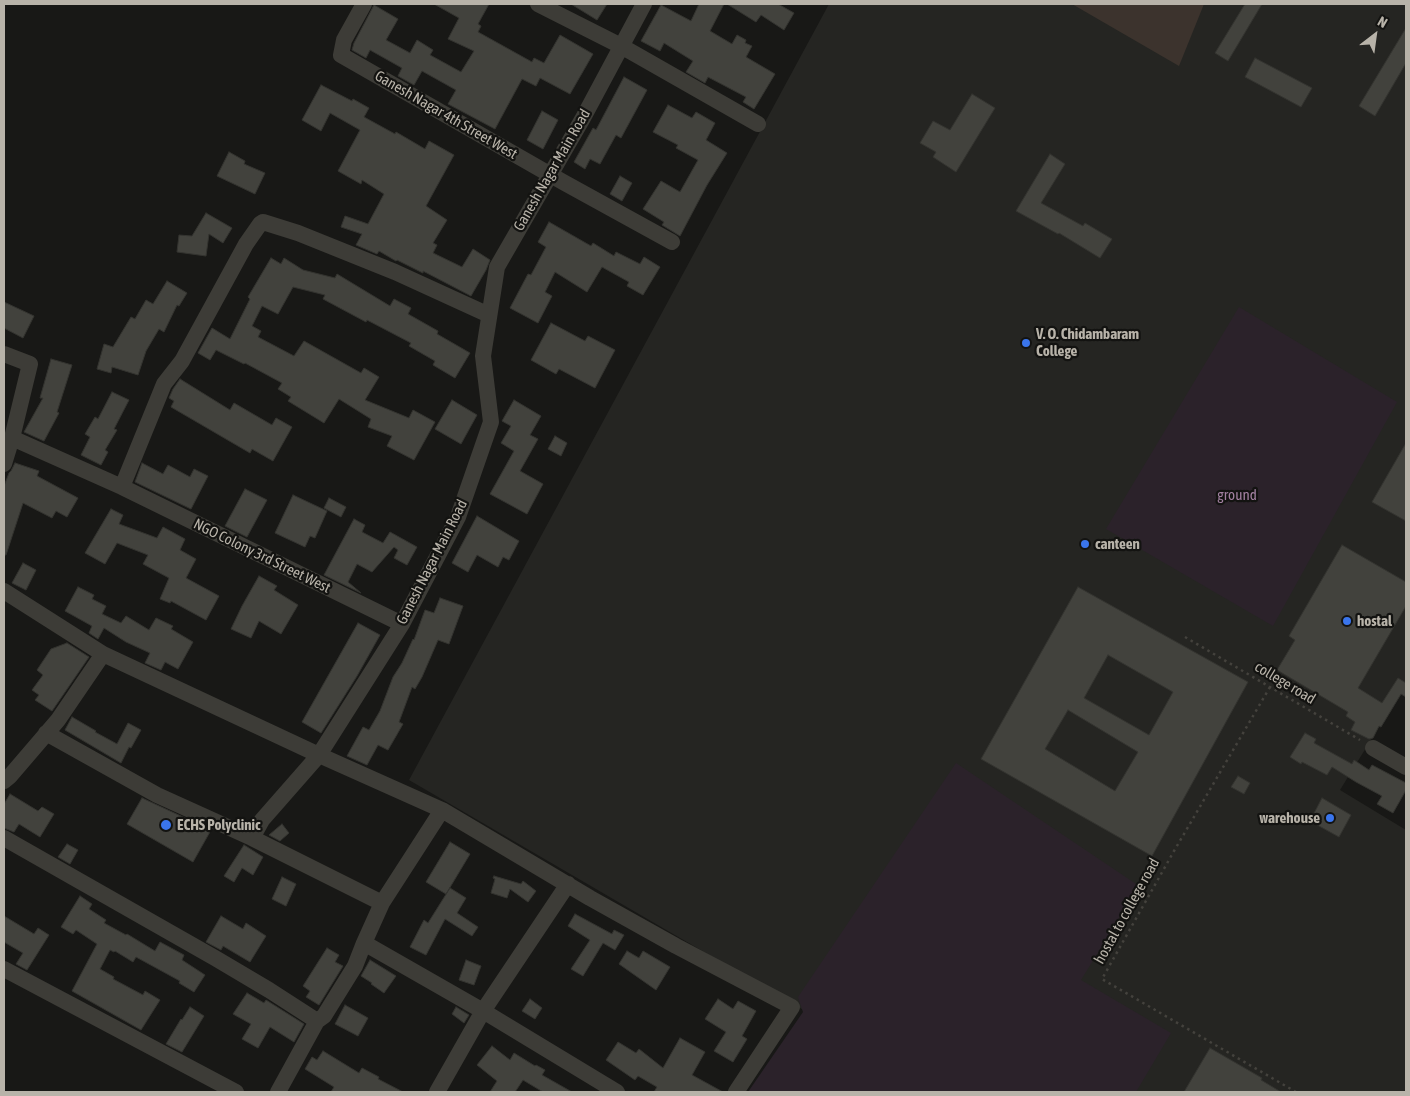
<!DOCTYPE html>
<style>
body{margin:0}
#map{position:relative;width:1410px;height:1096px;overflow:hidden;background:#181816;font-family:"Asap Condensed",sans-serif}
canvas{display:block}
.frame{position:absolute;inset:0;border:5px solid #b8b3a9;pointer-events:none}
.north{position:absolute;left:1350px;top:10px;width:50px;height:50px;-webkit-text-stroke:4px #131311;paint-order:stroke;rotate:30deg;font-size:14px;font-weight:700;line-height:20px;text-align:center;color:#b8b3a9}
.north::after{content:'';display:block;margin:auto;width:18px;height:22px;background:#b8b3a9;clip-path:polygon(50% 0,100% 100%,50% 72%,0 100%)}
</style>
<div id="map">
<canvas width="1410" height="1096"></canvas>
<div class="frame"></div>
<div class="north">N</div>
</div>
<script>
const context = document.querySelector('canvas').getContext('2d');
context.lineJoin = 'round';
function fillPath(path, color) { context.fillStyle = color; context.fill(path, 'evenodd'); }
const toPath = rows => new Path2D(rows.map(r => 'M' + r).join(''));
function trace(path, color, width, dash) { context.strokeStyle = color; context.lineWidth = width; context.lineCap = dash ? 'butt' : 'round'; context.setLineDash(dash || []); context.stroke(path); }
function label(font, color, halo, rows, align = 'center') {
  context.font = font + ' "Asap Condensed",sans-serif'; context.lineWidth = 4.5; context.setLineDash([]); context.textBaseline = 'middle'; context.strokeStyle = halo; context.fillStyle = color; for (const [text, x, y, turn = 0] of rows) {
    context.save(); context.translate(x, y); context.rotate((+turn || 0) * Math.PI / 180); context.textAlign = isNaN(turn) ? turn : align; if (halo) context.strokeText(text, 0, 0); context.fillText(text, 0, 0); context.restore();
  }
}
fillPath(toPath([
 [829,4,1406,4,1406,683,1340,790,1406,830,1406,1092,763,1092,807,1012,409,780]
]), '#252522');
fillPath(toPath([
 [1239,307,1397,402,1273,626,1106,529],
 [956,763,1139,886,1081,980,1171,1033,1136,1092,748,1092,803,1012,798,997]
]), '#2b222a');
fillPath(toPath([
 [1072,4,1204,4,1179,66]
]), '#3c332d');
const building = toPath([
 [434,4,489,4,478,24,481,26,478,32,532,62,534,58,544,63,560,35,593,54,570,94,540,78,536,86,522,79,495,129,448,104,456,90,422,71,414,85,398,76,402,68,370,50,366,58,352,50,354,43,374,5,398,19,386,40,410,53,417,40,433,50,430,55,461,72,474,51,448,39,459,18,434,4],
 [571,4,607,4,597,20,571,4],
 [699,4,724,4,710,31,732,44,737,35,746,40,745,43,752,46,746,57,775,74,754,109,743,102,746,97,708,77,705,83,686,72,693,61,664,43,660,51,641,41,661,5,691,21,699,4],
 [727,4,778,4,794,13,784,30,761,15,756,22,727,4],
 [1245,4,1262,4,1228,61,1215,53,1245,4],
 [1406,28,1406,63,1375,116,1359,106,1406,28],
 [1255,58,1312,88,1301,107,1245,77,1255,58],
 [624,77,647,90,621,138,616,135,600,164,590,159,585,169,574,162,593,128,596,130,624,77],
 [321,85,352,101,353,99,369,108,364,117,395,134,396,132,425,149,429,141,454,155,426,206,447,220,433,243,437,245,433,253,462,267,473,249,490,260,486,270,471,296,423,271,423,273,397,260,396,261,379,251,377,254,356,245,362,234,341,227,345,216,368,224,384,194,362,180,361,184,338,171,360,130,330,113,321,131,302,120,321,85],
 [972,94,995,108,956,172,933,157,936,152,920,143,933,121,950,130,972,94],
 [668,105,692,118,696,112,715,123,706,140,727,153,707,185,680,236,662,225,664,222,643,209,661,181,680,192,698,160,676,148,678,145,653,132,668,105],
 [542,111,558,120,543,149,527,140,542,111],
 [229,152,245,161,244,164,265,173,255,194,217,176,229,152],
 [1050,154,1065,164,1041,203,1083,226,1085,223,1112,239,1100,258,1059,233,1058,234,1016,211,1050,154],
 [620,176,632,183,622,201,610,194,620,176],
 [206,213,232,228,223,243,209,234,206,256,177,252,179,235,192,236,206,213],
 [549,222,591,246,593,243,614,256,616,252,640,264,644,257,660,267,643,295,627,286,629,282,602,267,587,292,555,272,545,292,552,296,538,323,510,308,528,274,531,275,546,247,538,242,549,222],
 [271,258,281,264,284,258,303,270,335,278,337,274,390,306,394,299,411,308,408,314,438,331,437,334,470,353,455,378,433,365,435,361,409,346,411,343,367,320,366,322,323,299,325,295,293,287,278,314,262,306,252,326,261,331,258,337,294,356,304,341,361,373,364,368,379,377,365,400,409,418,413,410,435,422,414,460,387,446,392,436,368,427,371,419,339,399,324,423,288,401,291,397,278,389,282,383,245,363,244,364,216,350,210,360,198,353,212,328,230,339,250,299,248,297,271,258],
 [167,281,187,293,179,306,177,305,164,332,159,329,146,351,138,375,112,367,111,373,97,369,104,344,113,347,131,317,135,319,146,300,153,304,167,281],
 [4,302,34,316,23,338,4,328,4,302],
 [551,323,585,341,588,336,615,350,595,388,559,369,556,374,531,360,551,323],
 [51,359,72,365,57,412,59,413,44,441,24,432,43,398,40,398,51,359],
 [180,379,230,410,234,403,272,425,276,418,292,427,273,461,252,449,250,453,171,407,174,401,169,398,173,389,180,379],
 [112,392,129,400,114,429,117,430,105,450,108,452,101,465,81,455,90,437,85,434,95,417,98,419,112,392],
 [452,400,477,415,461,444,435,429,452,400],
 [514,400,541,416,530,435,538,439,520,471,543,484,527,514,490,494,514,451,501,443,511,426,502,421,514,400],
 [555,436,567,443,561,456,548,449,555,436],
 [1406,443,1406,521,1372,502,1406,443],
 [15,463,39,471,37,476,78,498,67,517,56,511,52,518,23,503,6,555,4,555,4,486,9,473,11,471,15,463],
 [142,463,163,474,168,465,190,477,194,469,208,476,191,509,135,482,142,463],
 [245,489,267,500,247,537,225,526,245,489],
 [293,495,327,511,315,538,310,536,305,547,275,533,293,495],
 [329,498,346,507,341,517,324,508,329,498],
 [111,509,123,515,119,524,157,538,163,527,185,539,180,550,196,559,186,578,219,596,206,620,171,601,170,603,160,599,169,578,143,564,148,555,117,543,105,564,85,553,111,509],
 [477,516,519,541,509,560,503,557,498,567,477,555,468,572,452,563,477,516],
 [354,519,365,525,362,532,383,543,390,532,417,547,407,565,394,558,398,550,394,547,372,572,357,564,348,582,361,593,324,575,354,519],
 [1342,545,1406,582,1406,606,1358,688,1382,703,1398,678,1406,683,1406,697,1401,694,1381,727,1379,726,1373,738,1369,739,1351,730,1355,722,1346,716,1348,712,1277,670,1295,640,1289,636,1342,545],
 [23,563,36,570,26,590,12,583,23,563],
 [259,576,277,586,274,590,298,605,281,634,259,621,251,638,231,629,242,606,259,576],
 [78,587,94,595,92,599,106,606,102,614,121,623,126,616,149,630,156,618,173,626,171,629,193,642,178,669,165,662,161,670,145,663,150,653,126,642,104,628,98,639,89,633,92,626,65,611,78,587],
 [1078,587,1248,682,1152,856,981,759,1078,587],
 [1108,655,1173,692,1149,735,1084,698,1108,655],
 [1068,710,1138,752,1115,791,1045,749,1068,710],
 [440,598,463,606,449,644,438,640,422,677,415,689,412,687,399,722,403,724,388,750,378,745,367,765,347,756,363,727,369,730,380,711,393,677,402,663,413,639,414,640,425,610,434,613,440,598],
 [358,623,380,635,357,676,321,733,302,722,358,623],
 [67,643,89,657,52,711,35,700,39,695,32,690,43,675,37,670,51,649,67,643],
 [72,717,96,731,95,732,117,744,128,723,141,730,131,748,129,747,121,763,65,730,72,717],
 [1305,733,1316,739,1314,743,1352,764,1354,760,1369,770,1372,765,1406,783,1406,790,1393,813,1377,804,1382,796,1356,782,1332,767,1327,775,1302,762,1301,764,1290,757,1305,733],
 [1238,776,1250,783,1244,794,1231,787,1238,776],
 [10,794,38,811,42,807,54,814,40,837,19,824,14,832,4,828,4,804,10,794],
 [142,798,211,830,193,862,127,824,142,798],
 [1322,798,1351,815,1339,837,1310,821,1322,798],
 [282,824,289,833,280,841,269,835,282,824],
 [450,842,470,854,446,894,426,882,450,842],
 [67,844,78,850,70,864,58,857,67,844],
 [244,845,263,857,253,875,242,868,234,882,224,876,244,845],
 [494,876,521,884,523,881,536,891,528,902,510,889,507,898,491,893,495,879,493,878,494,876],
 [282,877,296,884,286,906,272,899,282,877],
 [450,888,466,898,457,913,478,927,472,936,445,919,426,955,410,947,424,920,428,923,450,888],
 [80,896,92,904,89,909,106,920,104,923,126,935,127,934,155,951,160,942,184,955,182,960,205,975,194,992,179,983,180,981,136,957,133,962,115,951,114,952,110,950,100,969,114,977,113,979,143,995,145,991,160,1000,141,1030,72,991,97,944,76,930,73,934,61,927,80,896],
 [575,914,612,934,614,930,624,935,615,950,603,943,583,976,571,969,590,940,568,926,575,914],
 [4,916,34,934,38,928,49,935,27,970,16,964,23,953,4,942,4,916],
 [221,916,243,929,246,923,266,936,250,962,223,946,221,950,206,942,221,916],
 [327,948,339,955,335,962,343,966,319,1005,306,997,310,991,303,986,327,948],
 [627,951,639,958,643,951,670,967,656,990,619,964,627,951],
 [370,960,396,976,384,993,371,984,372,983,361,976,370,960],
 [466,960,481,966,474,985,459,980,466,960],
 [247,993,264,1003,266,1000,304,1024,294,1042,270,1027,258,1048,242,1039,251,1024,233,1014,247,993],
 [530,999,542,1008,535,1019,522,1011,530,999],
 [718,999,733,1009,738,1001,756,1011,742,1036,747,1039,733,1062,714,1051,726,1032,705,1019,718,999],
 [345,1005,368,1018,358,1036,335,1024,345,1005],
 [190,1007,204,1016,182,1052,166,1044,181,1019,182,1020,190,1007],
 [456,1007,469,1015,464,1023,452,1014,456,1007],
 [680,1038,705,1052,692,1075,723,1092,654,1092,657,1087,638,1076,635,1080,606,1060,618,1042,636,1053,639,1049,663,1068,680,1038],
 [492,1046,510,1060,514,1053,535,1066,536,1065,545,1070,542,1075,572,1092,543,1092,523,1080,515,1092,490,1092,497,1081,477,1065,492,1046],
 [1210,1048,1262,1078,1261,1080,1281,1092,1184,1092,1210,1048],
 [323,1051,359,1073,362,1068,379,1077,378,1079,403,1092,331,1092,334,1087,305,1069,312,1057,317,1060,323,1051]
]);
fillPath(building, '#42423d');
trace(building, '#343430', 1);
trace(toPath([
 [1185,637,1360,740],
 [1270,687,1174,851,1102,979,1296,1092]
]), '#44423d', 2.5, [2.5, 4]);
trace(toPath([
 [364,4,344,40,341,55,563,182,672,242],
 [538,4,621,46,758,124],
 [4,354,30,364,12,438,4,464],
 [12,438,122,487,402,624],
 [122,487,164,384,182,361,246,244,260,224,263,222,298,233,395,272,489,315],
 [4,591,103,654,319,755,402,624,458,517,491,422,483,356,497,267,583,118,644,4],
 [46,733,157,795,252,838,262,820,319,755,442,810,590,898,676,946,792,1007,736,1092],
 [1373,748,1406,767],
 [4,781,10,776,58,720,103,654],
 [4,838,215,958,269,990,317,1021],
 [252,838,382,903,364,943,483,1011,617,1092],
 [382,903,442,810],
 [4,969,236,1092],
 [278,1092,317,1021,324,1016,355,966,364,943],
 [437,1092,483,1011,568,884]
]), '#3d3c37', 16);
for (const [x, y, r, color] of [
 [1026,343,5,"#3a75ec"],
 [1085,544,5,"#3a75ec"],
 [1347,621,5,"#3a75ec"],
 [1330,818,5,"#3a75ec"],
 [166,825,6,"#3a75ec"]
]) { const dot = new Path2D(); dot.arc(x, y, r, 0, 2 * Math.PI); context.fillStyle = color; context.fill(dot); trace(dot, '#131311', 2); }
label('15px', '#b8b3a9', '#131311', [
 ["Ganesh Nagar 4th Street West",446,115,30],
 ["Ganesh Nagar Main Road",552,170,-60],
 ["NGO Colony 3rd Street West",262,556,26],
 ["Ganesh Nagar Main Road",432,562,-63],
 ["college road",1285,683,31],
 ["hostal to college road",1127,911,-61]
]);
label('bold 15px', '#b8b3a9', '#131311', [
 ["V. O. Chidambaram",1036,334],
 ["College",1036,351],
 ["canteen",1095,544],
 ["hostal",1357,621],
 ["warehouse",1320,818,"right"],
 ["ECHS Polyclinic",177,825]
], 'left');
label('15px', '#a280a0', '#131311', [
 ["ground",1237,495]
]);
</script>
